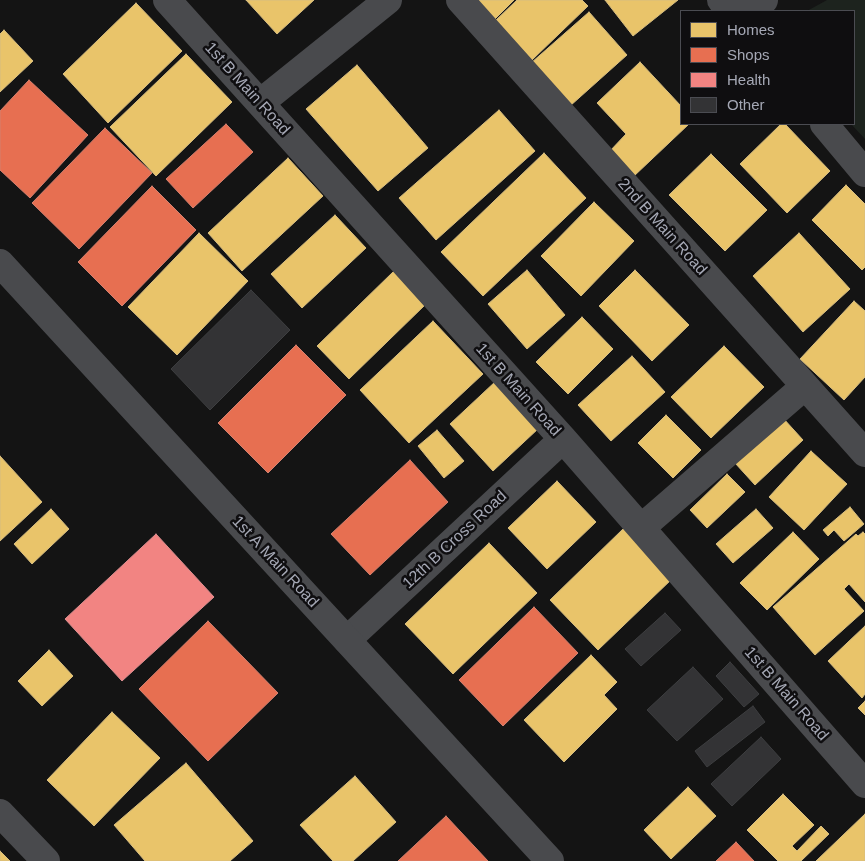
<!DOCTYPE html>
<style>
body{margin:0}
#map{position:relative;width:865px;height:861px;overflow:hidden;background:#141414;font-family:Arial,sans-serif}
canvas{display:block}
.legend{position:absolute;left:680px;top:10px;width:175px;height:115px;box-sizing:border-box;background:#0f0e10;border:1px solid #4b4c52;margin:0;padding:6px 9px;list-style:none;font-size:15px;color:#a5a8b5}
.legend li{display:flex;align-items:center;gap:10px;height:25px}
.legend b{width:25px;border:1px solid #4b4c52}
</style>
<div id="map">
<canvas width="865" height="861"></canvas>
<ul class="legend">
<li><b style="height:14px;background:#e9c46a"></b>Homes</li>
<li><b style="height:14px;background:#e76f51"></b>Shops</li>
<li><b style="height:14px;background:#f28482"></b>Health</li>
<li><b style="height:14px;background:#333335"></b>Other</li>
</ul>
</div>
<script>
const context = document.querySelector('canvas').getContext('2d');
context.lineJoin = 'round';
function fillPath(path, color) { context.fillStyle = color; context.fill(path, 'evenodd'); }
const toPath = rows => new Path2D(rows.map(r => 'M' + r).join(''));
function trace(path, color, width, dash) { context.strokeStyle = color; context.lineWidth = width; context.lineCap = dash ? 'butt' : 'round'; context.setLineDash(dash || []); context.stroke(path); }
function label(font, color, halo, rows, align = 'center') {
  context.font = font + ' Arial,sans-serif'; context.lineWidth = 5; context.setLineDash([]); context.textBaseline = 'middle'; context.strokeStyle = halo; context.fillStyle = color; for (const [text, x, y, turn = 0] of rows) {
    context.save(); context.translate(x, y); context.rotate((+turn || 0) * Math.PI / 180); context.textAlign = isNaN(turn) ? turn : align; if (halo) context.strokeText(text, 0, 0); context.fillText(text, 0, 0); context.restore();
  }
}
fillPath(toPath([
 [827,0,865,0,865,139,851,124,854,124,854,11,807,11]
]), '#1d231e');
const homes = toPath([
 [246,0,314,0,277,34,246,0],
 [474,0,514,0,494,20,474,0],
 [517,0,582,0,588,6,532,60,495,21,517,0],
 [605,0,678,0,633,36,605,0],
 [136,3,182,51,108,123,63,74,136,3],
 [589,12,627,55,570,106,531,63,589,12],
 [4,30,33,61,0,92,0,34,4,30],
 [186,54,232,102,156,176,110,127,186,54],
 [640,62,681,106,681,124,689,124,633,177,609,152,626,134,597,103,640,62],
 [357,65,428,148,378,191,306,109,357,65],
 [499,110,535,151,436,240,399,198,499,110],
 [781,124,785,124,830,171,787,213,740,164,781,124],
 [544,153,586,198,483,296,441,252,544,153],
 [711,154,767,210,725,251,669,195,711,154],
 [288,158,323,196,242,271,208,233,288,158],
 [846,185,865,204,865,267,862,270,812,220,846,185],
 [594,202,634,241,581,296,541,256,594,202],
 [335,215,366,248,302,308,271,274,335,215],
 [199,233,248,281,177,355,128,307,199,233],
 [799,233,850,289,803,332,753,276,799,233],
 [527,270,565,315,527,349,488,304,527,270],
 [635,270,689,325,652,361,599,306,635,270],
 [394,271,426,304,349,379,317,346,394,271],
 [854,301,865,311,865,377,844,400,800,359,854,301],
 [582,317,613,349,568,394,536,362,582,317],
 [433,321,483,374,409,443,360,390,433,321],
 [724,346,764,387,711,438,671,397,724,346],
 [632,356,665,392,611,441,578,405,632,356],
 [496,381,539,428,493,471,450,424,496,381],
 [666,415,701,450,673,478,638,443,666,415],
 [783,418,803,440,755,485,735,463,783,418],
 [437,430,464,461,444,478,418,446,437,430],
 [811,451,847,484,804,530,769,497,811,451],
 [0,456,42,502,0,541,0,456],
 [727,474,745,492,707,528,690,510,727,474],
 [557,481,596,522,547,569,508,528,557,481],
 [850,507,864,524,844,541,834,530,828,536,823,530,850,507],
 [51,509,69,529,32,564,14,544,51,509],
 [756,509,773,528,733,563,716,544,756,509],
 [624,528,673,578,598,650,550,600,624,528],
 [793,532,819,559,767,610,740,583,793,532],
 [863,532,865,534,865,602,849,584,844,589,864,611,815,655,773,607,856,534,858,536,863,532],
 [489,543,537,593,453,674,405,624,489,543],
 [865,626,865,694,862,698,828,661,865,626],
 [49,650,73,676,42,706,18,681,49,650],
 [591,655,617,682,604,695,617,709,564,762,524,720,591,655],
 [865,701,865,715,858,708,865,701],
 [112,712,160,758,94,826,47,780,112,712],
 [186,763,253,841,230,861,145,861,114,825,186,763],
 [355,776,396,822,353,861,333,861,300,825,355,776],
 [688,787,716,816,671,859,644,830,688,787],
 [783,794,814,825,792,846,797,851,821,826,829,834,801,861,778,861,747,830,783,794],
 [865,814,865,861,816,861,865,814],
 [0,851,10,861,0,861,0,851]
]);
fillPath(homes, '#e9c46a');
trace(homes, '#d5bc80', 1);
const shops = toPath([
 [29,80,88,135,30,198,0,170,0,111,29,80],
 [226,124,253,152,193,208,166,179,226,124],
 [105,128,152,173,79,249,32,203,105,128],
 [152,186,196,230,122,306,78,262,152,186],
 [296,345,346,395,268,473,218,423,296,345],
 [410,460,448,502,370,575,331,534,410,460],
 [534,607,578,653,503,726,459,680,534,607],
 [208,621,278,693,208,761,139,689,208,621],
 [446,816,488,861,398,861,446,816],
 [736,842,754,861,716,861,736,842]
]);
fillPath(shops, '#e76f51');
trace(shops, '#d3806f', 1);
const health = toPath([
 [156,534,214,597,122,681,65,619,156,534]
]);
fillPath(health, '#f28482');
trace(health, '#db8f91', 1);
const building = toPath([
 [251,290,290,330,210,410,171,369,251,290],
 [665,613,681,630,641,666,625,649,665,613],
 [730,662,759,694,744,707,716,676,730,662],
 [693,667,723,699,677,741,647,710,693,667],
 [753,706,765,722,707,767,695,751,753,706],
 [761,737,781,759,732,806,711,784,761,737]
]);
fillPath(building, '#333335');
trace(building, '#3d3e40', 1);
trace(toPath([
 [167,0,563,439,865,784],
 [460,0,865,453],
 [721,0,730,11],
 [744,11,764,0],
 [260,103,388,0],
 [824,124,865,173],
 [641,528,805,386],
 [347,640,563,439],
 [0,813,46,861]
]), '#494a4d', 28);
trace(toPath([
 [0,263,550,861]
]), '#494a4d', 28);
label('16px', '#a5a8b5', '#0f0e10', [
 ["1st B Main Road",247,89,48],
 ["2nd B Main Road",662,227,48],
 ["1st B Main Road",518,390,48],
 ["12th B Cross Road",455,540,-43],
 ["1st A Main Road",275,562,47],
 ["1st B Main Road",786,694,49]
]);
</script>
